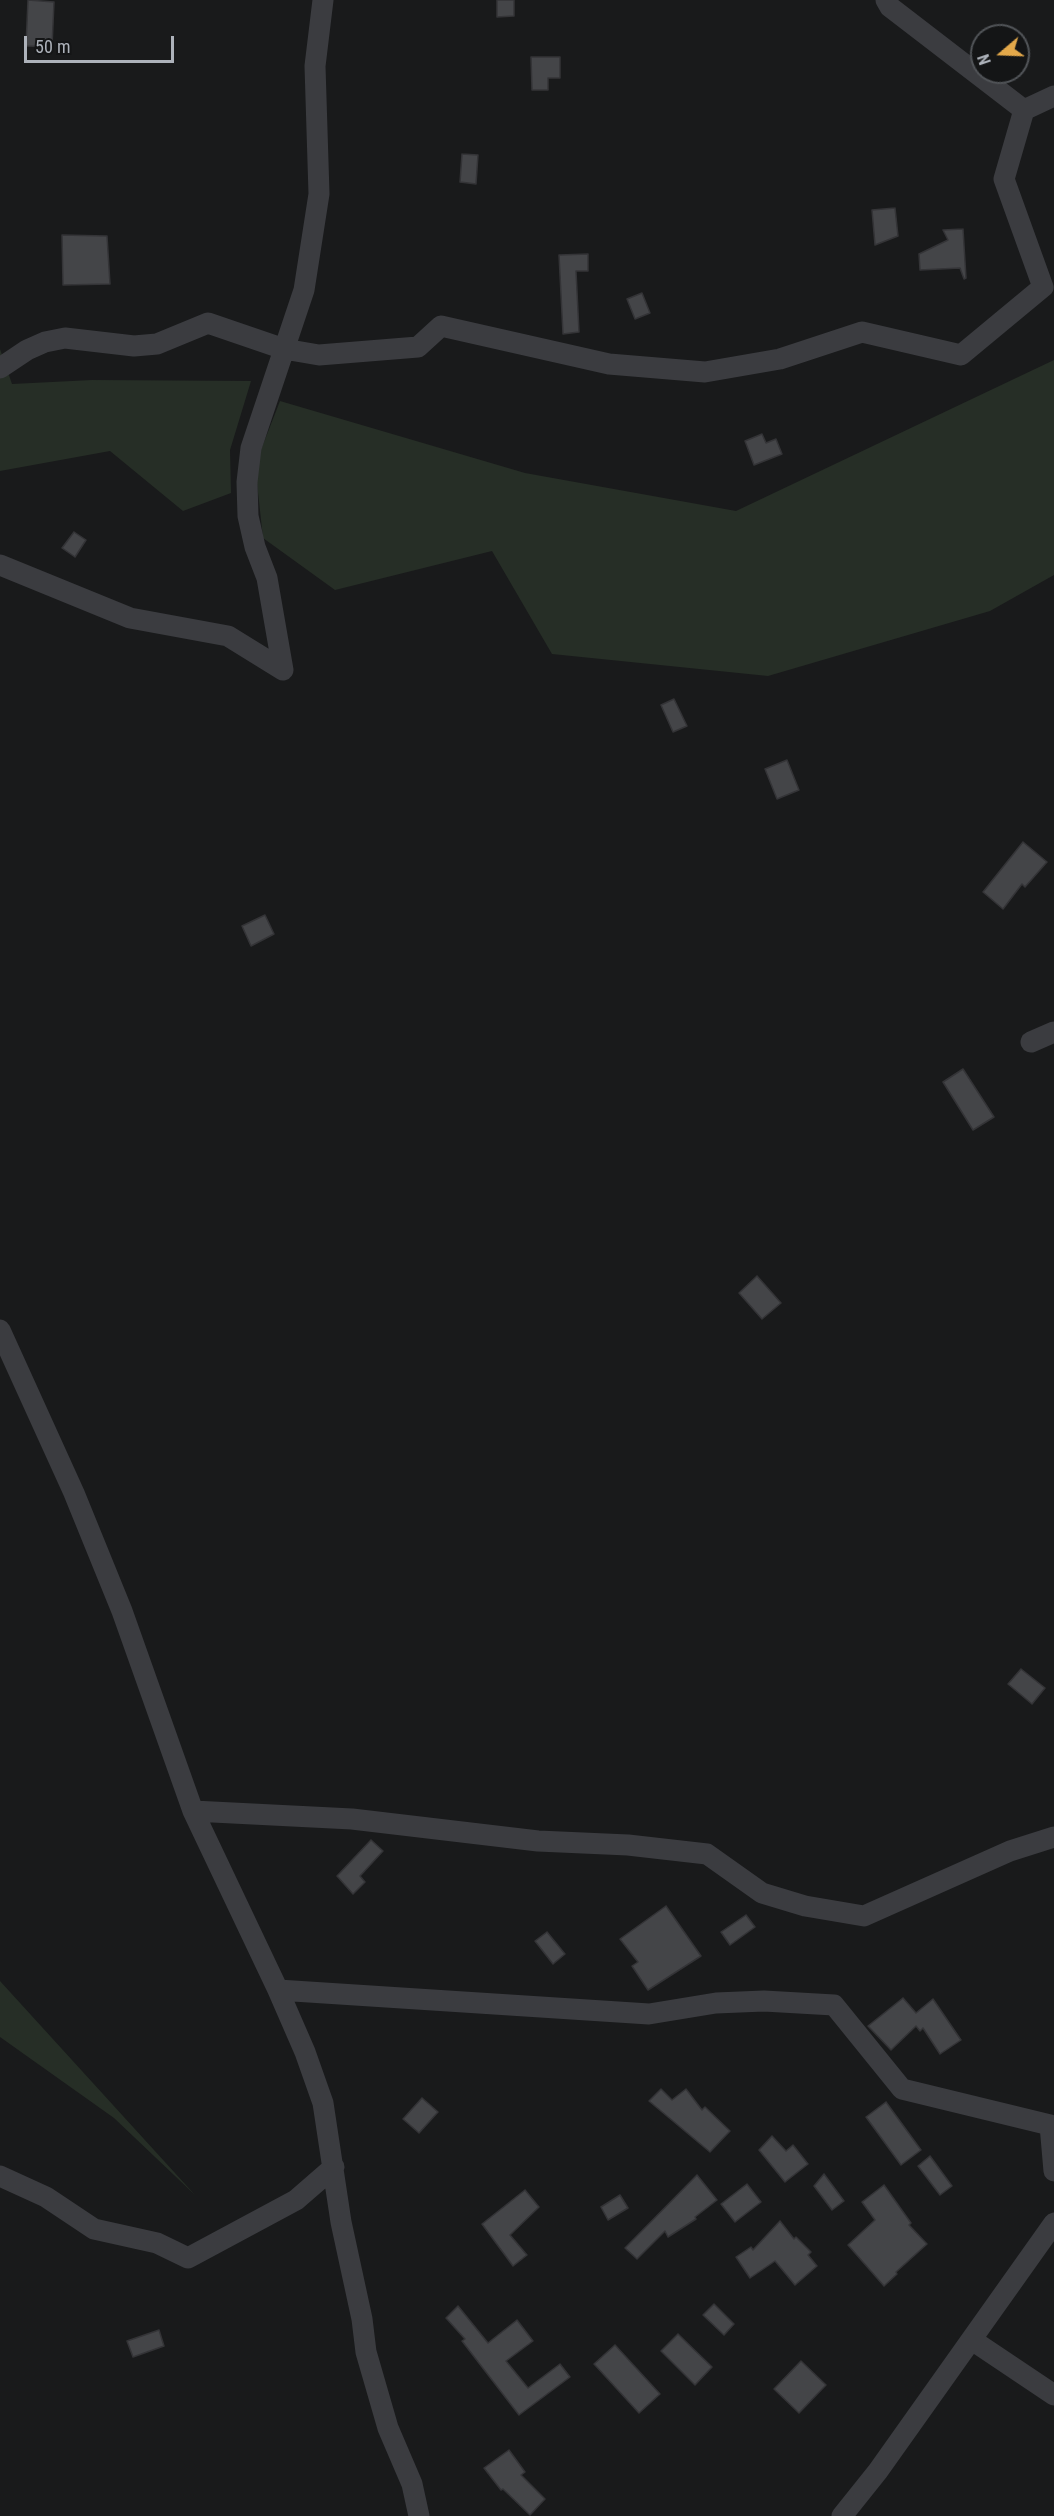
<!DOCTYPE html>
<style>
body{margin:0}
#map{position:relative;width:1054px;height:2516px;overflow:hidden;background:#191a1b;font-family:"Roboto Condensed",sans-serif}
canvas{display:block}
.north{position:absolute;left:970px;top:24px;width:60px;height:60px;box-sizing:border-box;background:#141516;border:2px solid #515458;border-radius:50%;rotate:251deg;font-size:16px;font-weight:700;line-height:24px;text-align:center;color:#adb2ba}
.north::after{content:'';display:block;margin:auto;width:21px;height:27px;background:#e3a84a;clip-path:polygon(50% 0,100% 100%,50% 72%,0 100%)}
.scale{position:absolute;left:24px;top:36px;width:150px;height:27px;box-sizing:border-box;border:3px solid #adb2ba;border-top:0;padding-left:8px;font-size:18px;line-height:21px;white-space:nowrap;color:#adb2ba;-webkit-text-stroke:4px #141516;paint-order:stroke}
</style>
<div id="map">
<canvas width="1054" height="2516"></canvas>
<div class="north">N</div>
<div class="scale">50 m</div>
</div>
<script>
const context = document.querySelector('canvas').getContext('2d');
context.lineJoin = 'round';
function fillPath(path, color) { context.fillStyle = color; context.fill(path, 'evenodd'); }
const toPath = rows => new Path2D(rows.map(r => 'M' + r).join(''));
function trace(path, color, width, dash) { context.strokeStyle = color; context.lineWidth = width; context.lineCap = dash ? 'butt' : 'round'; context.setLineDash(dash || []); context.stroke(path); }
fillPath(toPath([
 [0,349,12,384,92,380,251,381,230,450,231,493,183,511,110,451,0,471],
 [1054,360,1054,575,990,611,768,676,552,654,492,551,335,590,263,538,255,465,280,401,525,473,736,511],
 [0,1981,195,2195,114,2118,0,2037]
]), '#262e26');
const building = toPath([
 [28,0,54,2,52,47,26,46,28,0],
 [497,0,514,0,514,16,497,17,497,0],
 [531,57,560,57,560,78,548,78,548,90,532,90,531,57],
 [462,154,478,155,476,184,460,182,462,154],
 [895,208,898,236,875,245,872,210,895,208],
 [963,229,966,278,964,279,960,268,920,270,919,254,948,240,943,230,963,229],
 [62,235,107,236,110,284,63,285,62,235],
 [588,254,588,271,576,271,579,332,563,334,559,255,588,254],
 [642,293,650,313,635,319,627,299,642,293],
 [762,434,766,443,776,439,782,454,754,465,745,441,762,434],
 [74,532,86,540,75,557,62,548,74,532],
 [674,699,687,726,673,732,661,705,674,699],
 [787,760,799,790,777,799,765,769,787,760],
 [1023,842,1047,862,1025,887,1022,884,1003,909,983,892,1023,842],
 [265,915,274,934,251,946,242,926,265,915],
 [963,1069,994,1117,973,1130,943,1082,963,1069],
 [757,1276,781,1303,762,1319,739,1293,757,1276],
 [1021,1669,1045,1688,1032,1704,1008,1684,1021,1669],
 [371,1840,383,1851,360,1876,365,1882,353,1894,337,1876,371,1840],
 [666,1906,701,1956,648,1990,632,1966,638,1962,620,1939,666,1906],
 [746,1915,755,1927,730,1945,721,1932,746,1915],
 [547,1932,565,1954,553,1964,535,1941,547,1932],
 [903,1998,916,2013,933,1999,961,2040,940,2054,923,2028,920,2031,916,2026,891,2050,868,2026,903,1998],
 [661,2089,672,2100,686,2089,702,2110,705,2107,730,2131,710,2152,649,2101,661,2089],
 [422,2098,438,2112,419,2133,403,2119,422,2098],
 [886,2102,921,2150,901,2165,866,2117,886,2102],
 [772,2136,786,2151,793,2145,808,2164,785,2182,759,2150,772,2136],
 [930,2156,952,2186,940,2195,918,2166,930,2156],
 [824,2174,844,2201,832,2210,814,2186,824,2174],
 [697,2175,717,2200,695,2217,696,2219,668,2237,665,2231,637,2259,625,2248,697,2175],
 [747,2184,761,2202,735,2222,721,2204,747,2184],
 [884,2185,911,2223,909,2225,927,2244,896,2272,897,2274,884,2286,848,2245,875,2220,862,2202,884,2185],
 [525,2190,539,2207,510,2235,527,2255,513,2266,482,2224,525,2190],
 [620,2195,628,2208,608,2220,601,2207,620,2195],
 [780,2221,794,2239,796,2237,811,2252,808,2255,817,2266,795,2285,775,2261,750,2278,736,2257,751,2247,753,2250,780,2221],
 [714,2304,734,2324,724,2335,703,2315,714,2304],
 [458,2306,488,2343,517,2320,533,2341,506,2361,528,2388,560,2364,570,2377,519,2415,462,2341,465,2339,446,2318,458,2306],
 [159,2330,164,2346,133,2357,127,2341,159,2330],
 [678,2334,712,2367,695,2385,661,2351,678,2334],
 [615,2345,660,2394,639,2413,594,2364,615,2345],
 [801,2361,826,2385,799,2413,774,2389,801,2361],
 [509,2450,525,2472,521,2475,545,2499,530,2515,503,2489,501,2490,484,2468,509,2450]
]);
fillPath(building, '#444548');
trace(building, '#343437', 1.5);
trace(toPath([
 [886,0,890,7,1024,110],
 [0,368,27,350,45,342,65,338,134,346,157,344,208,323,284,349,319,355,418,347,441,326,609,364,705,372,780,359,862,332,961,355,1043,287,1004,179,1024,110,1054,96],
 [0,565,130,618,228,636,283,670],
 [283,670,267,578,255,547,248,516,247,482,251,448,304,290,319,194,315,66,323,0],
 [1031,1042,1054,1032],
 [0,1330,74,1493,122,1611,193,1811,278,1990,305,2052,323,2103,341,2222,362,2319,366,2352,388,2428,412,2484,419,2516],
 [193,1811,352,1819,538,1841,628,1845,707,1854,762,1893,805,1906,864,1916,1010,1851,1054,1837],
 [278,1990,649,2014,716,2003,764,2001,834,2005,902,2089,1050,2125,1054,2171],
 [0,2176,46,2197,94,2229,157,2243,188,2258,296,2200,334,2167],
 [972,2340,1054,2395],
 [842,2516,878,2471,1054,2223]
]), '#3b3c40', 21);
</script>
